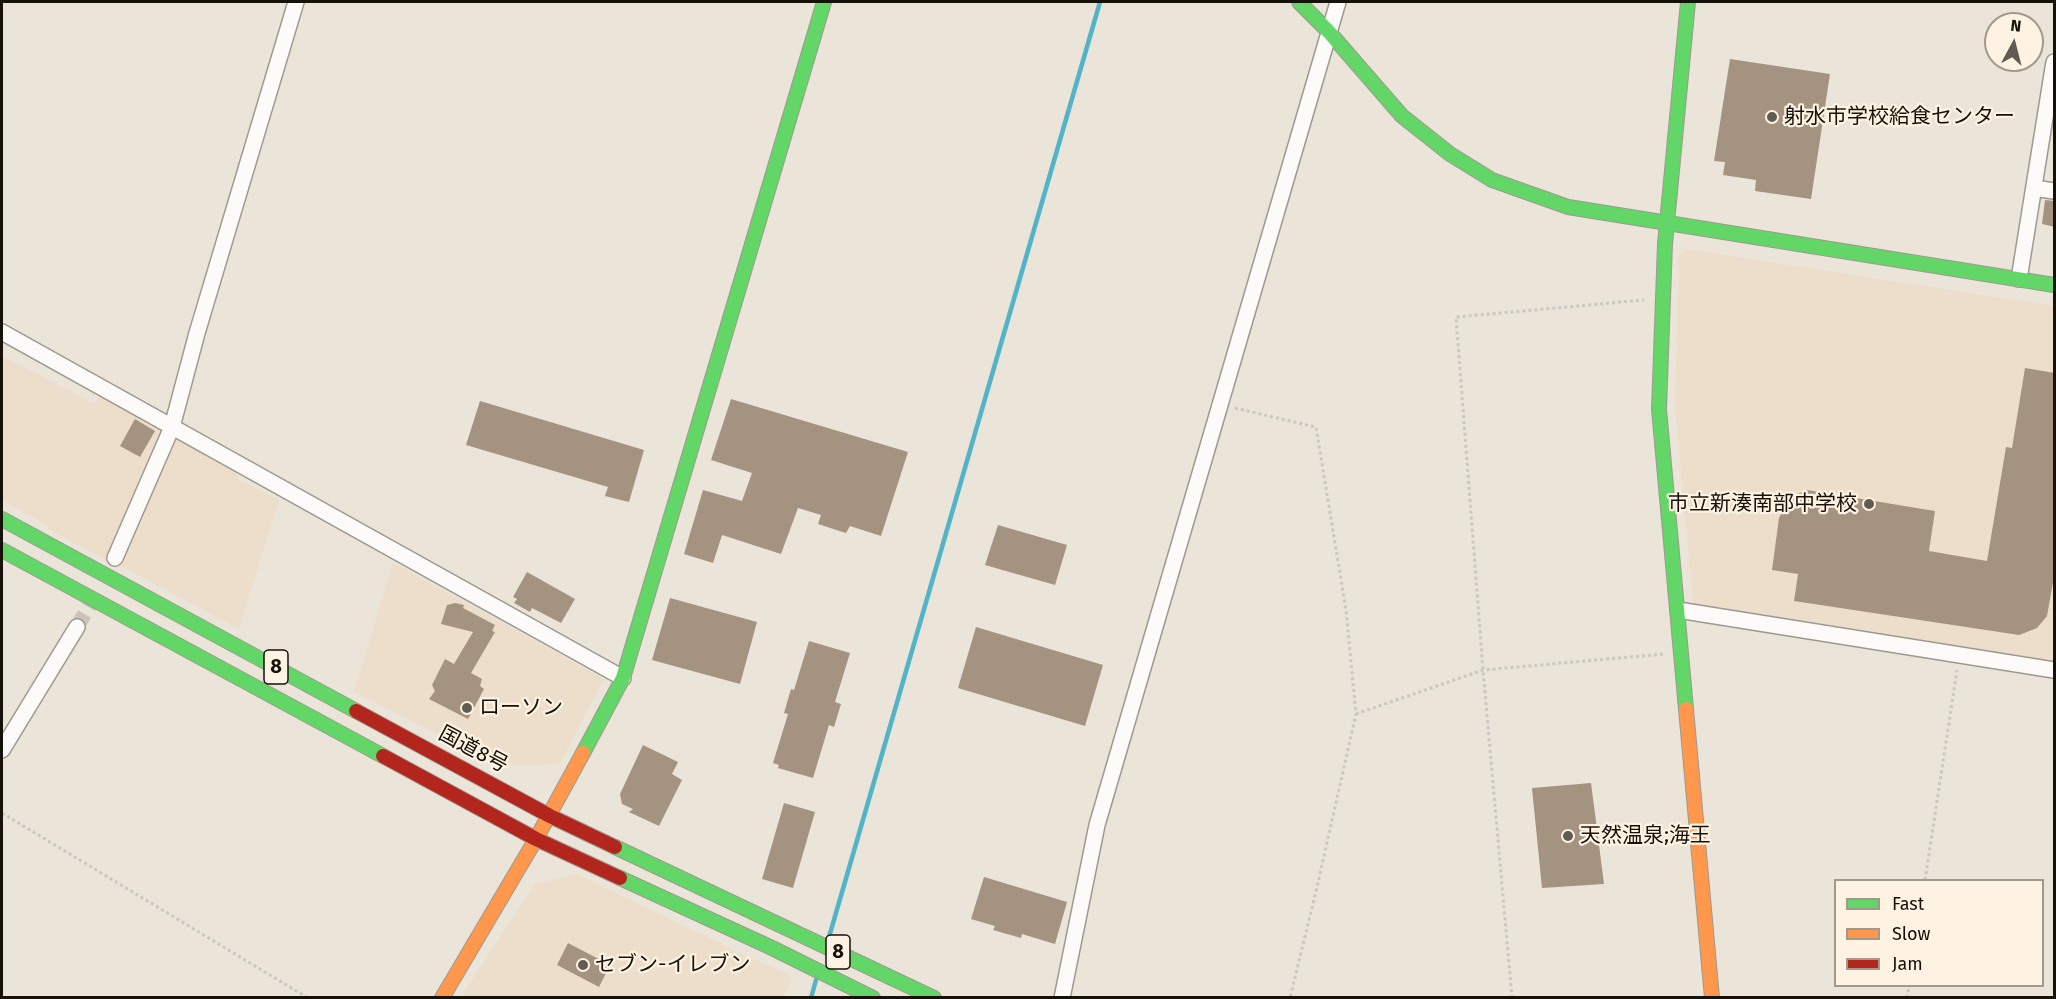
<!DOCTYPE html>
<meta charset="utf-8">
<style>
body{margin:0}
#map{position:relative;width:2056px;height:999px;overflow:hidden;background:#ebe4d8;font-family:"Fira Sans",sans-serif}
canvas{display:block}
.frame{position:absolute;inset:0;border:3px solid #16120a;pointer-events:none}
.legend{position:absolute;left:1834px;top:879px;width:210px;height:108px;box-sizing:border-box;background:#fef3e2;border:2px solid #a1998c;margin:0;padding:8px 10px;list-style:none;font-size:18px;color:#16120a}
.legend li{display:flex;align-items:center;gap:12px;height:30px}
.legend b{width:30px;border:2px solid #a1998c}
.north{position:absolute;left:1984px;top:12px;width:60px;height:60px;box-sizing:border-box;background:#fef3e2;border:2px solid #a1998c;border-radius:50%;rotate:7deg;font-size:16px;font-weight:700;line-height:24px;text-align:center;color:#16120a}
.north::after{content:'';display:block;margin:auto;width:21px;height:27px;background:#615c52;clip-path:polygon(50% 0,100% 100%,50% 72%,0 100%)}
</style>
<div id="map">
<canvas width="2056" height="999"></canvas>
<div class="frame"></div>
<ul class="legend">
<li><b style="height:8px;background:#63d668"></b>Fast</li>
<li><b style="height:8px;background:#ff974d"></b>Slow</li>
<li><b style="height:8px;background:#b3261e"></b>Jam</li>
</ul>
<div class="north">N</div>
</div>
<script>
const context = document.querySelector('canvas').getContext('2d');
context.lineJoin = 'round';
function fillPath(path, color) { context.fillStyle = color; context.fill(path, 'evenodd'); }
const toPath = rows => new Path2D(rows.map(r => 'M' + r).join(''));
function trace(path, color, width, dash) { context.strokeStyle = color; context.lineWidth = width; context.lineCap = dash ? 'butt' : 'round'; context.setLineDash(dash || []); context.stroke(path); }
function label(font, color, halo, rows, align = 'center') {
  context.font = font + ' "Fira Sans","Noto Sans JP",sans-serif'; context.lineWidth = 4.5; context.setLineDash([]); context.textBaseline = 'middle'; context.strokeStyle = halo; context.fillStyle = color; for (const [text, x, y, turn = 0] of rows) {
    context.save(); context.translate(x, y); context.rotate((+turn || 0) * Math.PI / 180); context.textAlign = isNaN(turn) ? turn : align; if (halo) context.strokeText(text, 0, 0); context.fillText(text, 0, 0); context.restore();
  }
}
fillPath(toPath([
 [1686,249,2054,306,2054,661,1693,603,1675,406,1679,257],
 [2,356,94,403,100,396,162,429,148,469,108,561,48,529,47,525,2,500],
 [177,435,235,468,239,480,279,500,239,629,119,565,173,437],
 [393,563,604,679,560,763,527,766,495,763,354,692],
 [577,874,740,953,788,974,791,979,784,997,460,998,535,884]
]), '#ecdeca');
trace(toPath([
 [829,937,1100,2],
 [811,998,816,980]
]), '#53b4c7', 4.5);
fillPath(toPath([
 [1730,59,1830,74,1811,199,1755,191,1756,180,1723,175,1725,162,1714,161],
 [2045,200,2055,201,2055,227,2042,224],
 [2025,368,2055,373,2055,571,2047,616,2037,628,2019,635,1794,601,1798,574,1772,570,1779,518,1786,504,1797,494,1807,490,1935,511,1929,551,1987,561,2006,447,2012,448],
 [731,399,908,452,881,536,850,526,846,533,818,524,821,515,798,508,781,554,722,535,713,563,684,554,703,490,742,501,752,473,711,460],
 [480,401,644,450,629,502,605,496,608,487,466,445],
 [135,419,155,431,140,457,120,446],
 [998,525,1067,545,1055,585,985,565],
 [527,572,575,599,561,623,532,608,530,612,514,603,517,599,513,597],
 [670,598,757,622,740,684,652,660],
 [455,603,464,605,463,608,495,625,492,631,495,632,471,673,482,679,480,686,484,689,468,719,429,699,435,691,432,685,445,659,454,664,473,632,441,624,447,605],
 [976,627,1103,665,1085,726,958,688],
 [809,641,850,653,835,702,841,704,834,727,829,725,813,778,778,768,779,765,773,763,788,714,784,713,791,689,794,690],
 [643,745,678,762,672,774,682,780,659,826,629,812,633,809,622,804,620,794],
 [1591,783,1604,884,1542,888,1532,788],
 [784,803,815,812,793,888,762,879],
 [984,877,1067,902,1055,944,1022,934,1021,938,993,930,995,926,971,919],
 [568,943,610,965,599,987,557,965]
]), '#a49381');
trace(toPath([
 [77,627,95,596]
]), '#cbc4b9', 15, [15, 8]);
const street = toPath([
 [2034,188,2054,191],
 [2019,279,2054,62],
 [2,332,623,678],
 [115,558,172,427,197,333,296,2],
 [1678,610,2054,670],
 [2,750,77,627],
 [1062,998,1097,825,1338,2]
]);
const fast = toPath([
 [1299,2,1329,32,1402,116,1450,154,1492,180,1568,207,2054,285],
 [2,519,356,711],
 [2,550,383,756],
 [1686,709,1659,409,1665,244,1688,2],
 [583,753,623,678,824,2],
 [615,847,934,998],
 [620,878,770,947,873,998]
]);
const slow = toPath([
 [1686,709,1712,998],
 [442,998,536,839,583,753]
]);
const jam = toPath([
 [356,711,550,816,615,847],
 [383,756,536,839,620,878]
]);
trace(street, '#9e9990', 18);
trace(fast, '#9e9990', 16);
trace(slow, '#9e9990', 16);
trace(jam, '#9e9990', 16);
trace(toPath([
 [1235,408,1316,427,1346,610,1356,714,1317,887,1290,998],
 [1356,714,1483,670,1664,654],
 [2,813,308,998],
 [1925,880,1957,670],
 [1512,998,1483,670,1456,317,1644,300],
 [1907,998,1909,986]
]), '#cac8c4', 3, [3, 3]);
trace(street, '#fcfbf9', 15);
trace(fast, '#63d668', 14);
trace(slow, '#ff974d', 14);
trace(jam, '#b3261e', 14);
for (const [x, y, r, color] of [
 [1772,117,6,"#615c52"],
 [1869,504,6,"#615c52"],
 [467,708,6,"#615c52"],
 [1568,836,6,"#615c52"],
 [583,965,6,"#615c52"]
]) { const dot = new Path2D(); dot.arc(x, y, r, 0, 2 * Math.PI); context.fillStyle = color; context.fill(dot); trace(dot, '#fef3e2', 2); }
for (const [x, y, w] of [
 [276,667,24],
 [838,952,24]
]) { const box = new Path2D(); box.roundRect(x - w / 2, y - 17, w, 34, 4.5); context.fillStyle = '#fef3e2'; context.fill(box); trace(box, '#16120a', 1.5); }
label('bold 20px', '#16120a', null, [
 ["8",276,667],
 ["8",838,952]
]);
label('21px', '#16120a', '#fef3e2', [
 ["射水市学校給食センター",1784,117],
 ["市立新湊南部中学校",1857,504,"right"],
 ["ローソン",479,708],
 ["天然温泉;海王",1580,836],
 ["セブン-イレブン",595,965]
], 'left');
label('21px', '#16120a', '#fef3e2', [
 ["国道8号",473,750,28]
]);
</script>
